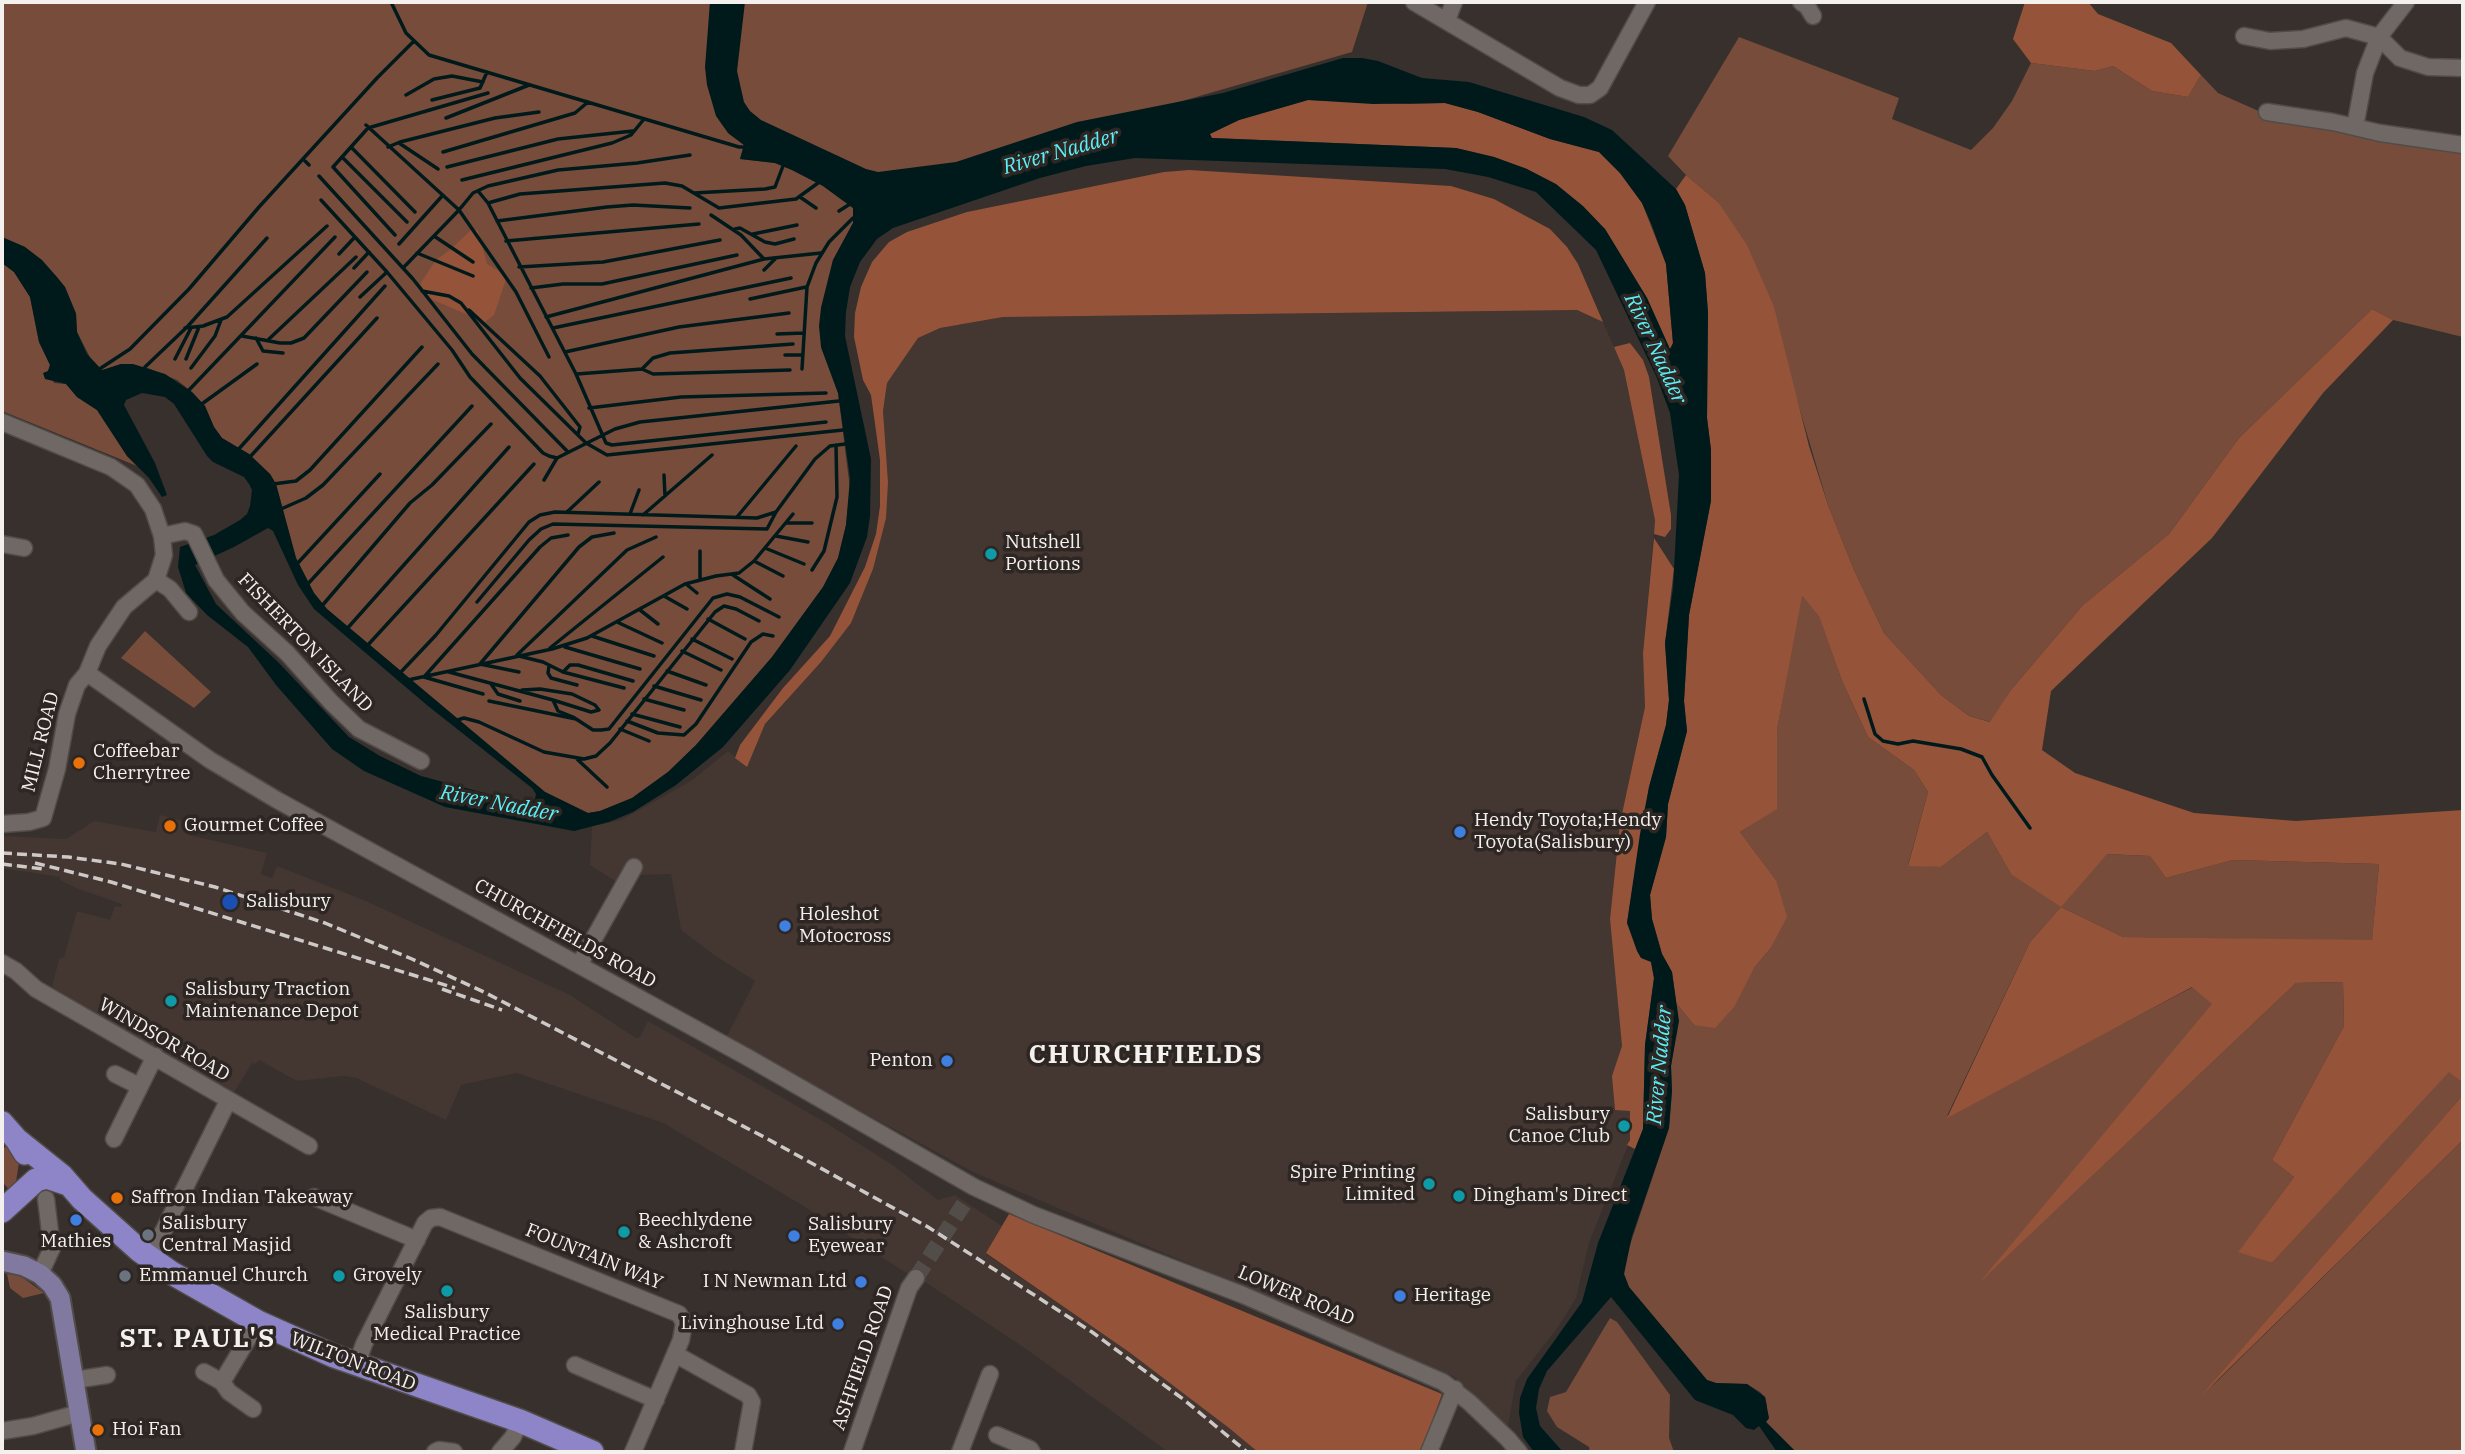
<!DOCTYPE html>
<style>
body{margin:0}
#map{position:relative;width:2465px;height:1454px;overflow:hidden;background:#37302d;font-family:"IBM Plex Serif",serif}
canvas{display:block}
.frame{position:absolute;inset:0;border:4px solid #f4f0ee;pointer-events:none}
</style>
<div id="map">
<canvas width="2465" height="1454"></canvas>
<div class="frame"></div>
</div>
<script>
const context = document.querySelector('canvas').getContext('2d');
context.lineJoin = 'round';
function fillPath(path, color) { context.fillStyle = color; context.fill(path, 'evenodd'); }
const toPath = rows => new Path2D(rows.map(r => 'M' + r).join(''));
function trace(path, color, width, dash) { context.strokeStyle = color; context.lineWidth = width; context.lineCap = dash ? 'butt' : 'round'; context.setLineDash(dash || []); context.stroke(path); }
function label(font, color, halo, rows, align = 'center') {
  context.font = font + ' "IBM Plex Serif",serif'; context.lineWidth = 7; context.setLineDash([]); context.textBaseline = 'middle'; context.strokeStyle = halo; context.fillStyle = color; for (const [text, x, y, turn = 0] of rows) {
    context.save(); context.translate(x, y); context.rotate((+turn || 0) * Math.PI / 180); context.textAlign = isNaN(turn) ? turn : align; if (halo) context.strokeText(text, 0, 0); context.fillText(text, 0, 0); context.restore();
  }
}
fillPath(toPath([
 [1577,310,1603,322,1624,370,1655,520,1643,653,1645,707,1620,823,1610,919,1622,1046,1613,1076,1615,1109,1630,1111,1630,1140,1589,1243,1576,1298,1559,1326,1516,1381,1508,1426,1453,1376,973,1172,726,1038,755,981,717,957,681,930,671,874,637,875,628,889,590,865,592,826,621,820,691,781,728,751,747,766,765,724,821,662,851,623,873,569,888,482,883,411,887,383,918,338,940,328,1003,317],
 [160,815,191,823,189,835,267,853,261,874,272,878,277,866,366,901,570,995,636,1038,640,1037,648,1021,823,1121,894,1166,938,1200,955,1195,1002,1226,986,1254,1129,1352,1229,1428,1258,1452,1168,1452,1029,1351,919,1278,903,1271,802,1205,663,1123,517,1073,461,1085,446,1120,356,1078,344,1076,297,1081,259,1060,256,1064,252,1063,230,1099,52,987,59,959,64,957,77,911,110,920,115,906,121,907,122,904,78,889,60,880,60,877,2,868,2,836,66,839,94,821,156,832]
]), '#443631');
fillPath(toPath([
 [2,2,710,2,709,28,728,133,744,145,740,159,775,163,792,170,823,186,853,208,853,223,833,260,821,308,821,347,838,393,850,489,846,525,838,558,823,587,772,657,696,745,668,772,632,798,600,811,588,813,545,792,327,609,314,593,296,558,276,484,270,474,249,454,222,438,214,427,205,406,192,392,177,380,148,368,121,364,102,371,92,361,77,332,76,313,65,287,56,276,25,247,2,237],
 [728,2,1368,2,1352,52,881,188,764,130,736,102],
 [1739,37,1899,98,1892,119,1971,150,1993,128,2012,101,2031,63,2095,71,2113,66,2152,91,2188,97,2201,75,2218,93,2272,117,2386,143,2463,153,2463,337,2393,320,2372,309,2239,438,2169,534,2083,605,2010,691,1991,722,1969,716,1941,695,1884,633,1854,570,1828,505,1794,390,1718,202,1686,175,1668,156],
 [2,263,14,272,30,297,39,342,50,365,48,371,54,383,66,384,77,397,97,410,127,456,137,466,2,411],
 [1801,595,1819,615,1842,681,1868,737,1914,770,1928,792,1908,865,1941,867,1987,832,2011,874,2107,854,2150,856,2166,878,2233,860,2379,864,2372,941,2123,937,2061,907,2030,942,1947,1116,2193,987,2213,1004,1985,1277,2296,983,2343,982,2344,1026,2272,1160,2294,1177,2239,1251,2272,1263,2449,1071,2463,1083,2463,1095,2211,1387,2463,1140,2463,1452,1796,1452,1766,1422,1769,1418,1766,1411,1767,1405,1765,1397,1760,1392,1747,1384,1716,1383,1707,1380,1629,1287,1624,1274,1626,1257,1669,1128,1672,1091,1671,1066,1678,1021,1676,1003,1694,1025,1754,968,1770,949,1776,880,1740,832,1777,808,1777,730],
 [145,631,211,692,194,708,121,658],
 [8,1144,19,1162,16,1182,9,1189,2,1182,2,1150],
 [7,1274,19,1275,44,1293,23,1298,10,1288],
 [1610,1318,1617,1322,1670,1395,1669,1438,1674,1452,1590,1452,1589,1447,1557,1427,1547,1411,1550,1397,1566,1392]
]), '#784c3a');
fillPath(toPath([
 [2025,2,2088,2,2098,14,2171,43,2201,75,2188,97,2152,91,2113,66,2095,71,2031,63,2013,39],
 [1308,100,1409,104,1445,103,1478,112,1550,139,1599,152,1620,173,1642,203,1666,264,1673,343,1670,350,1647,298,1605,229,1527,169,1494,157,1456,148,1212,138,1209,134,1239,120],
 [1189,170,1451,186,1494,199,1550,229,1567,247,1578,264,1603,322,1577,310,1003,317,940,328,918,338,887,383,883,411,888,482,886,518,873,569,851,623,821,662,765,724,747,767,735,758,740,745,783,688,830,636,865,567,876,534,880,506,880,460,871,395,863,380,854,337,855,313,861,287,872,262,889,242,907,232,967,212,1164,172],
 [1686,175,1718,202,1747,245,1774,307,1809,446,1828,505,1854,570,1884,633,1941,695,1969,716,1990,722,2010,691,2083,605,2169,534,2239,438,2372,309,2393,320,2323,393,2212,538,2051,691,2042,750,2075,773,2194,813,2296,821,2463,810,2463,1083,2449,1072,2272,1263,2238,1252,2294,1177,2272,1160,2344,1026,2343,982,2296,983,1979,1283,2212,1004,2192,987,1947,1118,2030,942,2061,907,2011,874,1987,832,1941,867,1908,866,1928,792,1914,770,1868,737,1842,681,1819,616,1802,596,1777,730,1777,809,1740,832,1776,880,1787,917,1770,949,1754,968,1734,1007,1715,1028,1694,1025,1676,1003,1672,972,1662,954,1652,919,1650,895,1666,837,1668,804,1687,731,1684,701,1689,615,1711,500,1711,450,1707,418,1708,313,1705,273,1685,205,1676,189],
 [2107,854,2150,856,2166,878,2233,860,2379,864,2372,940,2123,937,2061,907],
 [472,229,478,231,487,264,507,276,494,315,485,322,431,299,420,284,436,260,450,250],
 [1630,343,1643,360,1649,377,1671,515,1671,529,1665,537,1654,534,1655,520,1624,370,1614,347],
 [1654,538,1674,569,1665,643,1669,700,1666,725,1649,787,1627,923,1651,962,1654,978,1645,1045,1643,1129,1635,1149,1627,1145,1630,1140,1630,1111,1615,1110,1612,1076,1622,1046,1610,919,1620,823,1645,707,1643,653],
 [2463,1095,2463,1140,2201,1396],
 [1009,1214,1442,1394,1421,1452,1258,1452,1229,1428,1129,1352,986,1253]
]), '#955439');
fillPath(toPath([
 [710,2,745,2,737,71,744,102,750,111,761,120,866,169,878,172,956,162,1077,122,1223,93,1343,58,1362,58,1378,61,1422,78,1469,82,1584,117,1612,130,1676,189,1685,205,1705,273,1708,313,1707,418,1711,450,1711,501,1689,615,1684,701,1687,731,1668,804,1666,837,1650,895,1652,919,1662,954,1672,972,1679,1021,1671,1066,1672,1091,1669,1128,1632,1236,1624,1274,1629,1287,1707,1380,1716,1383,1747,1384,1765,1397,1769,1418,1766,1422,1796,1452,1777,1452,1759,1426,1754,1430,1746,1428,1733,1415,1695,1400,1611,1297,1547,1371,1539,1389,1536,1408,1540,1426,1563,1452,1534,1452,1523,1437,1519,1413,1520,1398,1527,1379,1582,1302,1598,1243,1643,1129,1645,1045,1654,978,1651,962,1641,958,1637,951,1627,923,1640,834,1649,787,1666,725,1669,700,1665,643,1673,588,1679,475,1670,413,1657,378,1596,250,1536,192,1488,177,1445,169,1135,158,1086,166,1040,178,893,228,877,239,860,262,850,287,846,312,845,336,871,459,870,516,867,537,850,583,790,670,723,747,676,785,633,812,609,822,574,831,445,807,364,771,332,749,276,685,248,647,207,615,186,593,178,567,180,547,214,535,240,520,247,514,250,506,252,490,249,484,244,477,213,462,207,456,174,404,165,397,142,393,126,400,124,405,155,463,167,495,162,497,149,478,127,456,97,410,77,397,66,384,45,379,43,373,48,371,50,365,39,342,30,297,14,272,2,263,2,237,25,247,42,260,56,276,65,287,76,314,77,332,87,354,102,370,121,364,133,364,165,374,192,392,205,406,214,427,222,438,249,454,270,474,276,484,296,558,314,593,327,609,545,792,588,813,600,811,632,798,668,772,696,745,772,657,823,587,838,558,846,525,850,478,838,393,821,347,819,326,821,308,833,260,853,223,853,208,823,186,792,170,775,163,740,159,744,145,728,133,716,116,707,85,705,67],
 [1308,100,1373,104,1445,103,1478,112,1550,139,1599,152,1620,173,1642,203,1651,223,1666,264,1673,343,1670,349,1647,298,1605,229,1583,206,1556,184,1527,169,1494,157,1456,148,1212,138,1210,134,1239,120],
 [268,528,273,531,298,585,314,609,428,706,532,788,536,794,535,799,529,805,421,776,380,756,349,737,278,662,216,604,195,565,234,547]
]), '#001a1c');
trace(toPath([
 [391,2,406,33,429,55,739,147,748,147],
 [406,95,434,79,452,76,483,82],
 [432,100,480,88,487,72],
 [446,118,529,85],
 [366,125,459,210,473,193,488,186,558,170,637,163,690,155],
 [399,143,438,169],
 [351,147,415,212],
 [388,147,400,142,495,118,539,112],
 [443,152,575,113,588,102],
 [342,157,407,222],
 [305,161,309,165],
 [447,167,558,139,633,131],
 [319,176,413,279,472,354,568,452],
 [462,180,612,143,631,135,644,119],
 [478,191,488,203,576,374,606,443,612,445,826,422],
 [694,193,765,189,775,187,783,166],
 [800,197,816,208],
 [321,200,387,272,452,350,470,377,543,453,549,456,557,458,615,429,640,422,839,401],
 [488,203,520,194,665,183,682,186,719,208,796,199,818,183],
 [839,211,850,204],
 [711,215,741,235,764,259,821,253],
 [497,221,607,207,633,205,690,208],
 [735,229,740,228,765,242,775,244,794,239],
 [753,234,797,225],
 [395,235,333,167,368,128,488,93],
 [434,236,473,262],
 [506,241,699,224],
 [399,244,443,195],
 [417,253,473,276],
 [339,254,354,238],
 [519,267,603,262,720,240],
 [354,268,369,252],
 [403,268,459,210,516,292,549,357],
 [764,270,775,259],
 [531,288,563,284,602,284,737,255],
 [422,291,449,296,461,303,520,378,586,443,607,455,843,430],
 [360,297,387,272],
 [750,299,806,287],
 [469,310,540,376,580,427,578,434],
 [546,317,764,259],
 [185,328,203,326,227,317,327,226],
 [553,328,791,278],
 [777,334,804,333],
 [242,336,280,343,291,343,304,338,367,272],
 [256,338,263,351,283,353],
 [269,339,356,257],
 [565,352,679,327,789,313],
 [785,355,803,355],
 [175,359,191,328],
 [186,359,199,327],
 [145,367,188,326,267,238],
 [101,368,130,349,189,289,259,207,377,78,414,41],
 [191,368,215,336,221,320],
 [642,369,653,358,670,353,793,344],
 [802,369,807,287,816,263,829,242,853,218],
 [577,374,642,369,653,374,790,370],
 [189,390,335,237],
 [199,406,257,364],
 [589,408,681,397,826,393],
 [237,451,385,286],
 [249,458,377,318],
 [664,475,665,496],
 [544,480,557,458],
 [273,484,296,481,310,470,422,347],
 [281,509,306,498,323,485,438,364],
 [567,512,599,482],
 [630,514,639,490],
 [643,515,712,455],
 [737,517,796,446],
 [786,523,812,523],
 [776,536,808,542],
 [765,548,804,564],
 [754,561,783,576],
 [296,565,380,474],
 [812,570,824,551,837,497,836,445],
 [733,575,770,599],
 [700,580,700,551],
 [686,584,697,593],
 [305,587,472,406],
 [664,596,687,609],
 [477,602,529,540,541,529,553,524,767,529,776,512],
 [321,607,410,503,432,485,491,424],
 [640,610,658,624],
 [708,619,745,639],
 [617,622,662,643],
 [345,631,509,447],
 [592,636,654,656],
 [692,639,732,659],
 [367,646,534,464],
 [565,647,640,669],
 [550,648,663,557],
 [682,651,721,670],
 [517,655,627,550,656,537],
 [519,656,543,662,563,672,570,665,578,665,633,681],
 [549,666,548,673,551,678,577,685],
 [667,671,706,685],
 [449,672,553,700,558,711,573,717,593,730,601,730,609,729,713,598,727,594,740,597,779,617],
 [519,672,480,664,579,547,592,537,614,533],
 [563,672,624,688],
 [400,673,436,635,529,522,540,515,555,512,757,518,776,512,815,459,830,446,845,444],
 [408,680,552,649,587,638,685,584,716,576,739,573,754,561,793,514],
 [491,684,498,694,520,701],
 [654,686,701,700],
 [522,690,540,689,572,694,595,705,599,710,591,712,553,700],
 [483,694,424,677,540,547,551,538,568,535],
 [644,699,684,710],
 [1864,699,1875,734,1883,741,1898,744,1913,741,1961,749,1982,757,1992,775,2030,828],
 [489,701,576,719],
 [632,714,680,727],
 [454,721,464,718,479,722,544,752,584,759,596,756,610,743,715,612,724,606,736,609,759,621],
 [627,721,658,733,684,735,696,724,751,642,763,634,773,636],
 [620,729,649,741],
 [577,759,607,787]
]), '#001a1c', 3.5);
trace(toPath([
 [916,1278,967,1199]
]), '#534d4a', 16, [16, 8]);
const minor = toPath([
 [1414,2,1560,88,1579,95,1590,95,1600,88,1647,2],
 [1801,2,1807,6,1813,16],
 [1447,20,1454,2],
 [2244,36,2270,41,2303,39,2346,28,2379,37,2400,58,2428,67,2463,68],
 [2267,112,2333,122,2380,133,2463,145],
 [2355,127,2365,73,2379,37,2406,2],
 [2,422,111,467,137,485,153,509,162,536,164,555,156,580,124,607,98,646,87,673,77,685,67,714,57,769,43,818,29,822,2,824],
 [162,536,185,531,194,534,216,580,243,613,287,653,331,702,359,729,421,761],
 [2,544,24,548],
 [156,580,170,589,189,612],
 [87,673,210,760,277,800,747,1057,974,1187,1034,1215,1243,1295,1443,1382,1469,1402,1508,1439,1519,1452],
 [2,963,16,971,36,989,309,1146],
 [579,965,634,867],
 [115,1074,139,1086],
 [114,1139,155,1056],
 [314,1197,417,1240],
 [150,1258,228,1101],
 [40,1274,52,1248,46,1199],
 [675,1354,748,1395,752,1402,743,1452],
 [357,1364,364,1344,425,1223,431,1218,440,1217,679,1314,684,1323,681,1340,633,1452],
 [575,1365,656,1400],
 [204,1372,222,1382],
 [74,1380,107,1375],
 [253,1409,229,1392,222,1382,258,1322],
 [2,1431,33,1426,79,1413],
 [997,1435,1030,1449,1032,1452],
 [435,1452,439,1450,454,1452],
 [500,1452,513,1437,520,1421],
 [852,1452,909,1288,916,1278],
 [960,1452,990,1374],
 [1429,1452,1455,1389]
]);
const major = toPath([
 [2,1261,24,1266,40,1274,52,1285,60,1298,86,1452]
]);
const highway = toPath([
 [2,1123,17,1140,25,1153],
 [17,1140,62,1176,82,1199,139,1250,170,1272,258,1322,334,1356,520,1421,592,1452],
 [2,1211,36,1180,47,1177,68,1184]
]);
trace(minor, '#514c49', 19);
trace(major, '#514c49', 23);
trace(highway, '#514c49', 26);
trace(minor, '#706864', 16);
trace(major, '#8179a0', 19);
trace(highway, '#8d85c8', 23);
trace(toPath([
 [2,853,68,857,121,864,215,887,325,923,412,959,484,992,764,1137,928,1227,1092,1332,1183,1399,1247,1452],
 [35,863,111,882,455,988],
 [2,864,43,869],
 [442,989,502,1010]
]), '#cdc9c6', 3.5, [10, 5]);
for (const [x, y, r, color] of [
 [991,554,7,"#0f9aa8"],
 [79,763,7,"#e8710a"],
 [170,826,7,"#e8710a"],
 [1460,832,7,"#3f7fe0"],
 [230,902,9,"#1a4fb4"],
 [785,926,7,"#3f7fe0"],
 [171,1001,7,"#0f9aa8"],
 [947,1061,7,"#3f7fe0"],
 [1624,1126,7,"#0f9aa8"],
 [1429,1184,7,"#0f9aa8"],
 [1459,1196,7,"#0f9aa8"],
 [117,1198,7,"#e8710a"],
 [76,1220,7,"#3f7fe0"],
 [624,1232,7,"#0f9aa8"],
 [148,1235,7,"#6b7280"],
 [794,1236,7,"#3f7fe0"],
 [125,1276,7,"#6b7280"],
 [339,1276,7,"#0f9aa8"],
 [861,1282,7,"#3f7fe0"],
 [447,1291,7,"#0f9aa8"],
 [1400,1296,7,"#3f7fe0"],
 [838,1324,7,"#3f7fe0"],
 [98,1430,7,"#e8710a"]
]) { const dot = new Path2D(); dot.arc(x, y, r, 0, 2 * Math.PI); context.fillStyle = color; context.fill(dot); trace(dot, '#2d2623', 2.5); }
label('19px', '#f4f0ee', '#2d2623', [
 ["Nutshell",1005,543],
 ["Portions",1005,565],
 ["Coffeebar",93,752],
 ["Cherrytree",93,774],
 ["Hendy Toyota;Hendy",1474,821],
 ["Toyota(Salisbury)",1474,843],
 ["Gourmet Coffee",184,826],
 ["Salisbury",246,902],
 ["Holeshot",799,915],
 ["Motocross",799,937],
 ["Salisbury Traction",185,990],
 ["Maintenance Depot",185,1012],
 ["Penton",933,1061,"right"],
 ["Salisbury",1610,1115,"right"],
 ["Canoe Club",1610,1137,"right"],
 ["Spire Printing",1415,1173,"right"],
 ["Limited",1415,1195,"right"],
 ["Dingham's Direct",1473,1196],
 ["Saffron Indian Takeaway",131,1198],
 ["Beechlydene",638,1221],
 ["& Ashcroft",638,1243],
 ["Salisbury",162,1224],
 ["Central Masjid",162,1246],
 ["Salisbury",808,1225],
 ["Eyewear",808,1247],
 ["Mathies",76,1242,"center"],
 ["Emmanuel Church",139,1276],
 ["Grovely",353,1276],
 ["I N Newman Ltd",847,1282,"right"],
 ["Heritage",1414,1296],
 ["Salisbury",447,1313,"center"],
 ["Medical Practice",447,1335,"center"],
 ["Livinghouse Ltd",824,1324,"right"],
 ["Hoi Fan",112,1430]
], 'left');
label('19px', '#f4f0ee', '#2d2623', [
 ["FISHERTON ISLAND",305,643,46],
 ["MILL ROAD",41,742,-76],
 ["CHURCHFIELDS ROAD",565,934,29],
 ["WINDSOR ROAD",164,1040,30],
 ["FOUNTAIN WAY",594,1257,22],
 ["LOWER ROAD",1296,1296,23],
 ["ASHFIELD ROAD",863,1358,-71],
 ["WILTON ROAD",353,1362,21]
]);
label('italic 21px', '#5af0f8', '#2d2623', [
 ["River Nadder",1061,152,-16],
 ["River Nadder",1655,349,65],
 ["River Nadder",499,804,11],
 ["River Nadder",1660,1065,-85]
]);
context.letterSpacing = '2px';
label('bold 26px', '#f4f0ee', '#2d2623', [
 ["CHURCHFIELDS",1146,1055],
 ["ST. PAUL'S",198,1339]
]);
context.letterSpacing = '0px';
</script>
